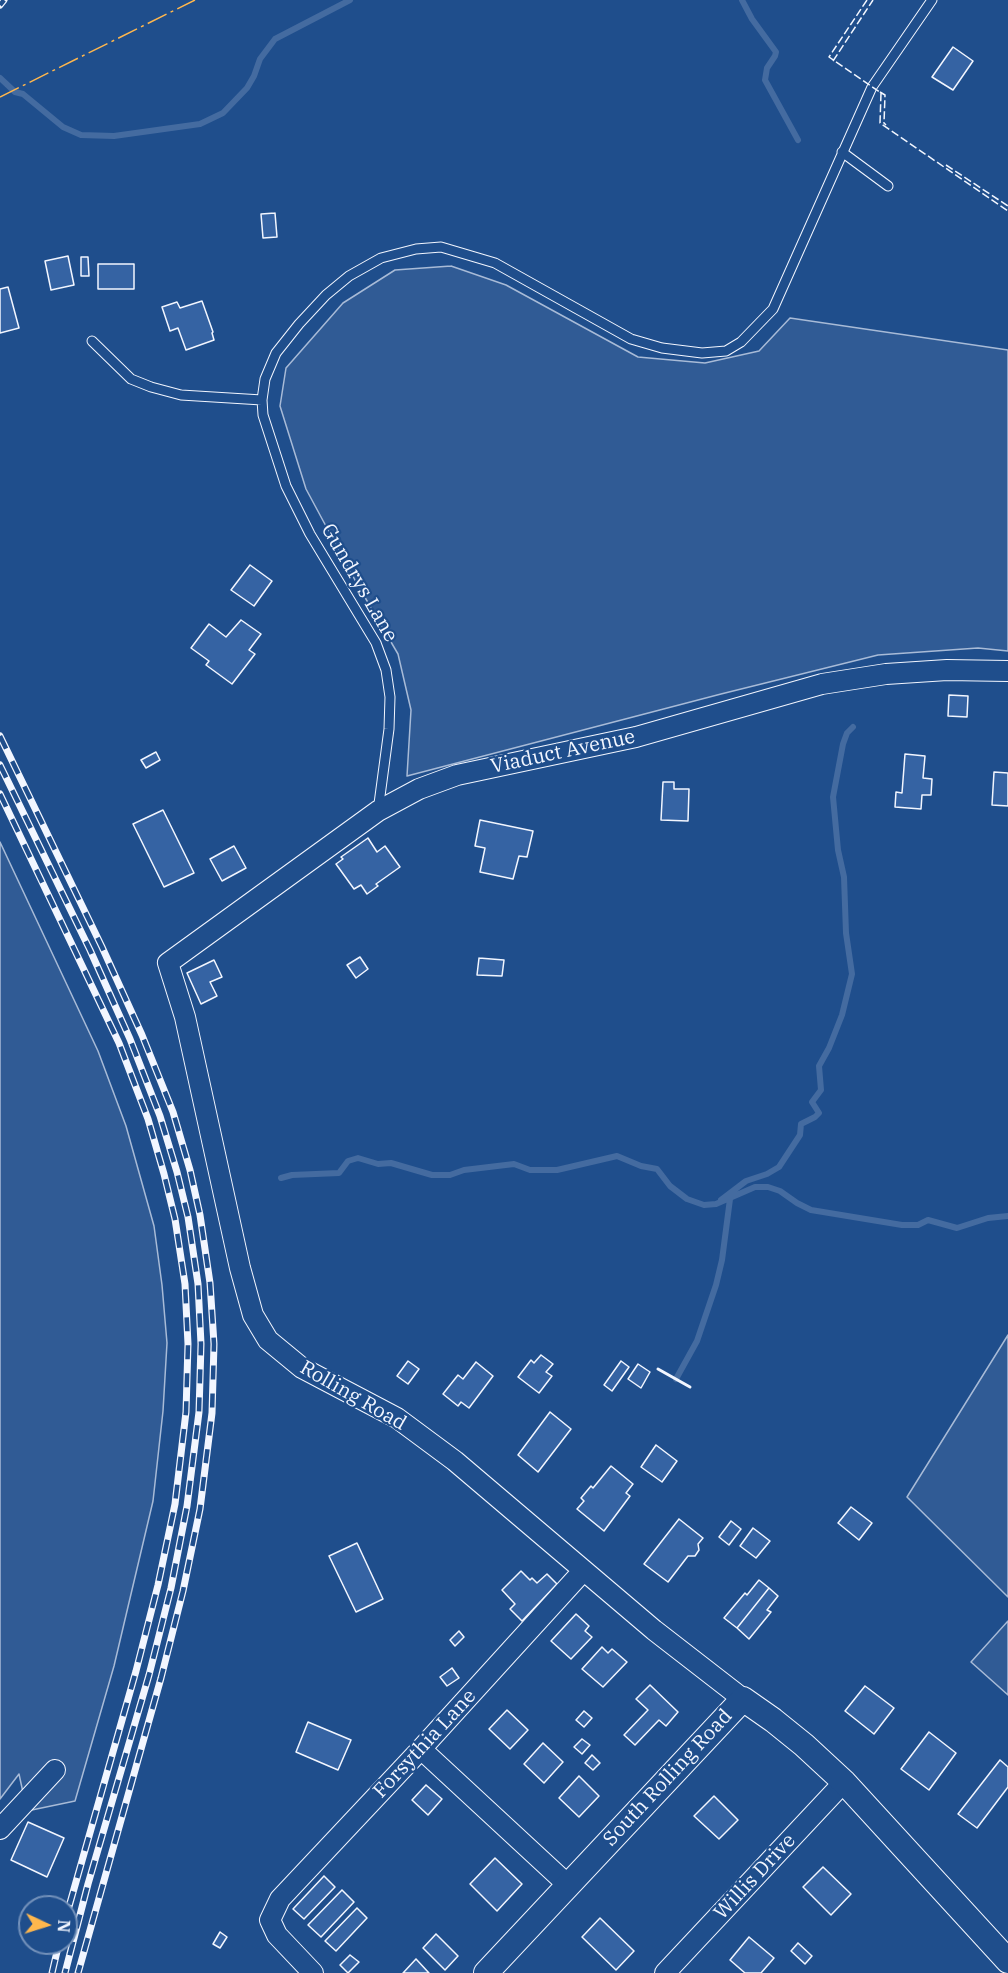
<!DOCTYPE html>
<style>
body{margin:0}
#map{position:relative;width:1008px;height:1973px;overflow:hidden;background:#1f4e8c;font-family:"IBM Plex Serif",serif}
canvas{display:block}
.north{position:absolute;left:18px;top:1895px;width:60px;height:60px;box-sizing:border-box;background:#1f4e8c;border:2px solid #7391ba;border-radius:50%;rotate:94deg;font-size:16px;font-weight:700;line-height:24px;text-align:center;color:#f2f6ff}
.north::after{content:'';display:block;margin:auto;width:21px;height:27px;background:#ffb74d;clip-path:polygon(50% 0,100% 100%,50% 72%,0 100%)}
</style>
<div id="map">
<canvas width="1008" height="1973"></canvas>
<div class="north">N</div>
</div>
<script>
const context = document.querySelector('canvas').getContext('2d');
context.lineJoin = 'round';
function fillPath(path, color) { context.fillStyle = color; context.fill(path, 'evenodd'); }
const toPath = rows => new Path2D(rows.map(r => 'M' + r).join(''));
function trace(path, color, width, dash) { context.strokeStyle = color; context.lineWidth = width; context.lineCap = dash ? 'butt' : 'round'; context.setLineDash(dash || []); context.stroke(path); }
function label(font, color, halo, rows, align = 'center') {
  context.font = font + ' "IBM Plex Serif",serif'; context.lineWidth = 4.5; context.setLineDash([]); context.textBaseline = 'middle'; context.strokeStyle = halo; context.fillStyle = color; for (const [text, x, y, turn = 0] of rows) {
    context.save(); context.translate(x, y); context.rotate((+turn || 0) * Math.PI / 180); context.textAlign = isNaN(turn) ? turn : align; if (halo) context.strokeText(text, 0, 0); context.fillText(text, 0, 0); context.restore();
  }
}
const green = toPath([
 [451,266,506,285,638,357,705,363,759,351,790,318,1008,350,1008,651,978,648,878,655,721,694,407,776,411,710,398,654,356,582,306,489,280,406,286,368,343,303,395,270,451,266],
 [0,842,98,1051,126,1126,154,1226,162,1285,167,1343,163,1411,153,1501,114,1666,75,1801,27,1811,19,1774,0,1799,0,842],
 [1008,1335,1008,1597,907,1497,1008,1335],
 [1008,1621,1008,1695,971,1662,1008,1621]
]);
fillPath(green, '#305b95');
trace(green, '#a8bbd7', 1.5);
trace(toPath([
 [742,0,752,19,776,52,775,56,767,68,765,80,798,140],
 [0,78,15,92,23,94,63,127,81,135,114,136,200,124,223,113,247,88,254,76,260,59,275,39,350,0],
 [281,1178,292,1175,339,1173,348,1161,358,1158,378,1164,391,1163,432,1175,450,1175,464,1170,514,1164,530,1170,557,1170,617,1156,641,1166,657,1169,670,1186,687,1199,704,1205,716,1204,755,1187,768,1187,780,1191,797,1203,811,1210,902,1225,918,1225,928,1220,957,1228,988,1218,1008,1216],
 [721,1200,746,1181,767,1174,779,1167,800,1135,801,1124,815,1117,819,1113,812,1102,821,1090,819,1066,829,1048,842,1015,852,974,846,933,844,877,838,850,833,797,843,744,847,733,853,727],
 [676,1379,697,1341,716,1285,722,1260,730,1199]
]), '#446ba0', 6);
const building = toPath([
 [953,47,973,61,953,90,932,77,953,47],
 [275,213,277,237,263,238,261,214,275,213],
 [68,256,74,285,51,290,45,261,68,256],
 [81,257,88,257,89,276,81,276,81,257],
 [98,264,134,264,134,289,98,289,98,264],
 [8,287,19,328,0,333,0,289,8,287],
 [202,301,213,332,212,333,214,340,186,350,178,328,170,331,162,307,177,302,180,308,202,301],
 [250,565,272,581,254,606,231,590,250,565],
 [241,620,261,634,249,650,255,654,232,684,206,665,209,661,191,648,209,624,226,637,241,620],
 [949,695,968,696,967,717,948,716,949,695],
 [156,752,160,760,146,768,141,760,156,752],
 [905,754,925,756,923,778,932,779,931,795,922,795,921,809,895,807,896,792,902,793,905,754],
 [994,772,1008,773,1008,806,992,805,994,772],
 [663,782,674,782,674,789,689,789,688,821,661,820,663,782],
 [163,810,194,873,164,887,133,824,163,810],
 [480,820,533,831,527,857,519,856,513,879,480,872,485,848,475,846,480,820],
 [368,838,377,852,385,846,400,867,376,884,378,886,367,894,361,885,354,889,336,864,343,859,341,857,368,838],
 [234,846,246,868,222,881,210,859,234,846],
 [360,957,368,969,356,978,347,965,360,957],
 [479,958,504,960,502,976,477,975,479,958],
 [214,960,222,977,210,982,217,996,201,1004,187,973,214,960],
 [541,1355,553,1364,546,1372,552,1376,539,1393,518,1377,531,1360,534,1363,541,1355],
 [408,1361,419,1369,408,1384,397,1376,408,1361],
 [621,1361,629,1367,612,1391,604,1385,621,1361],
 [476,1362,493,1376,469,1408,461,1402,458,1406,443,1394,458,1375,463,1379,476,1362],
 [638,1364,650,1372,641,1388,628,1379,638,1364],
 [550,1412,571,1429,538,1472,518,1455,550,1412],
 [656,1445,677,1461,662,1482,641,1467,656,1445],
 [611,1466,633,1484,626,1493,630,1496,604,1531,577,1509,584,1501,581,1498,591,1486,593,1488,611,1466],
 [851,1507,872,1523,859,1540,838,1523,851,1507],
 [679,1519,703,1538,698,1544,699,1550,695,1556,688,1556,668,1582,644,1564,679,1519],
 [731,1521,741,1529,729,1545,719,1537,731,1521],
 [753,1528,770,1541,756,1558,740,1546,753,1528],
 [357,1543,383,1599,356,1612,329,1556,357,1543],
 [521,1571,530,1580,532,1578,537,1583,547,1574,557,1584,522,1621,510,1609,515,1604,502,1590,521,1571],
 [759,1580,769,1588,737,1628,724,1618,745,1593,747,1595,759,1580],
 [769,1588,778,1596,767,1610,771,1612,749,1639,737,1628,769,1588],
 [576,1614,589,1626,585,1631,592,1637,571,1659,551,1641,576,1614],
 [459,1631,464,1637,455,1646,450,1640,459,1631],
 [602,1647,608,1653,612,1649,627,1662,603,1687,582,1669,602,1647],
 [452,1668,459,1678,447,1686,440,1677,452,1668],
 [650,1685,678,1712,666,1726,659,1720,635,1745,624,1735,648,1710,636,1699,650,1685],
 [865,1686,894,1708,874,1734,845,1711,865,1686],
 [507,1710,528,1730,510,1749,489,1729,507,1710],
 [584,1711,592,1718,584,1727,576,1720,584,1711],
 [308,1722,351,1740,338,1770,296,1752,308,1722],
 [929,1732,956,1753,929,1790,901,1769,929,1732],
 [582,1739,590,1745,582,1754,574,1747,582,1739],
 [543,1743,563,1762,544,1783,524,1764,543,1743],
 [592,1755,600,1763,593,1770,585,1763,592,1755],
 [1000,1760,1008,1767,1008,1787,977,1828,958,1814,1000,1760],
 [579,1776,599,1796,579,1817,559,1798,579,1776],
 [426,1785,442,1799,428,1815,412,1800,426,1785],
 [714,1796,738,1820,719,1839,694,1816,714,1796],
 [28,1822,64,1838,47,1877,11,1860,28,1822],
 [495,1858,522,1884,497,1911,470,1884,495,1858],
 [823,1867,851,1894,831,1915,803,1887,823,1867],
 [324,1876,335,1887,304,1919,293,1909,324,1876],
 [342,1890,354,1902,321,1937,308,1925,342,1890],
 [357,1908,367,1918,336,1951,325,1941,357,1908],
 [600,1918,634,1951,616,1970,582,1937,600,1918],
 [220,1932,227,1937,220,1948,213,1944,220,1932],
 [436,1934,458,1956,445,1970,423,1948,436,1934],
 [749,1937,774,1958,761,1973,745,1973,730,1960,749,1937],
 [798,1943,812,1956,805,1964,791,1951,798,1943],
 [350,1955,359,1962,348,1973,340,1965,350,1955],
 [416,1959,429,1973,403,1973,416,1959]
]);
fillPath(building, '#3563a3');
trace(building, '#f2f6ff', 1.5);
const service = toPath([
 [842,152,888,186],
 [92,341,131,379,151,387,181,395,262,400],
 [378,811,389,729,390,697,386,670,376,643,310,534,286,486,263,415,262,400,265,379,276,353,299,324,326,295,349,276,381,258,416,249,441,247,495,263,631,339,662,348,702,353,726,351,741,342,773,309,872,87,932,0]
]);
const minor = toPath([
 [743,1699,654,1630,455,1461,397,1418,302,1368,268,1340,253,1315,240,1268,185,1017,168,963,378,811,419,789,457,775,636,737,822,684,886,674,947,670,1008,671],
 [421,1749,568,1885],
 [0,1829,55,1770],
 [313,1973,277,1935,270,1920,280,1899,421,1749,583,1571],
 [665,1973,844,1782]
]);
const tertiary = toPath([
 [486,1973,743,1699,773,1720,804,1745,844,1782,1008,1961]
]);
trace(service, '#f2f6ff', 11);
trace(minor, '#f2f6ff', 22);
trace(tertiary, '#f2f6ff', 26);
trace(service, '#1f4e8c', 9);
trace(minor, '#1f4e8c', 20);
trace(tertiary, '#1f4e8c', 24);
const rail = toPath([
 [0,5,4,0],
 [0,736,102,947,142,1035,173,1112,190,1170,200,1215,210,1283,214,1344,212,1413,200,1509,183,1591,161,1678,78,1973],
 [0,765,90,950,130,1039,160,1116,177,1172,188,1217,198,1284,201,1344,199,1412,187,1506,171,1588,149,1675,88,1884,65,1973],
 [0,794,119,1043,148,1119,164,1174,175,1219,185,1284,188,1344,186,1412,175,1504,158,1585,136,1671,66,1917],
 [52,1973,59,1943]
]);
trace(rail, '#f2f6ff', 7);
trace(rail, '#1f4e8c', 4.5, [14]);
trace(toPath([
 [867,0,829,57,881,93,880,123,1008,211],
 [833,61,873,0],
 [880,92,885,95,884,123,886,125],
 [946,165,1008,206]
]), '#f2f6ff', 1.5, [8, 3]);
trace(toPath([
 [658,1369,690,1387]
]), '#f2f6ff', 3);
trace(toPath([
 [0,97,195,0]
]), '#ffb74d', 1.5, [21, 4.5, 3, 4.5]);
label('20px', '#f2f6ff', '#1f4e8c', [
 ["Gundrys Lane",359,583,60],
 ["Viaduct Avenue",563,752,-12],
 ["Rolling Road",353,1396,30],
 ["Forsythia Lane",425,1744,-47],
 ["South Rolling Road",668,1778,-47],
 ["Willis Drive",755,1877,-47]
]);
</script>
